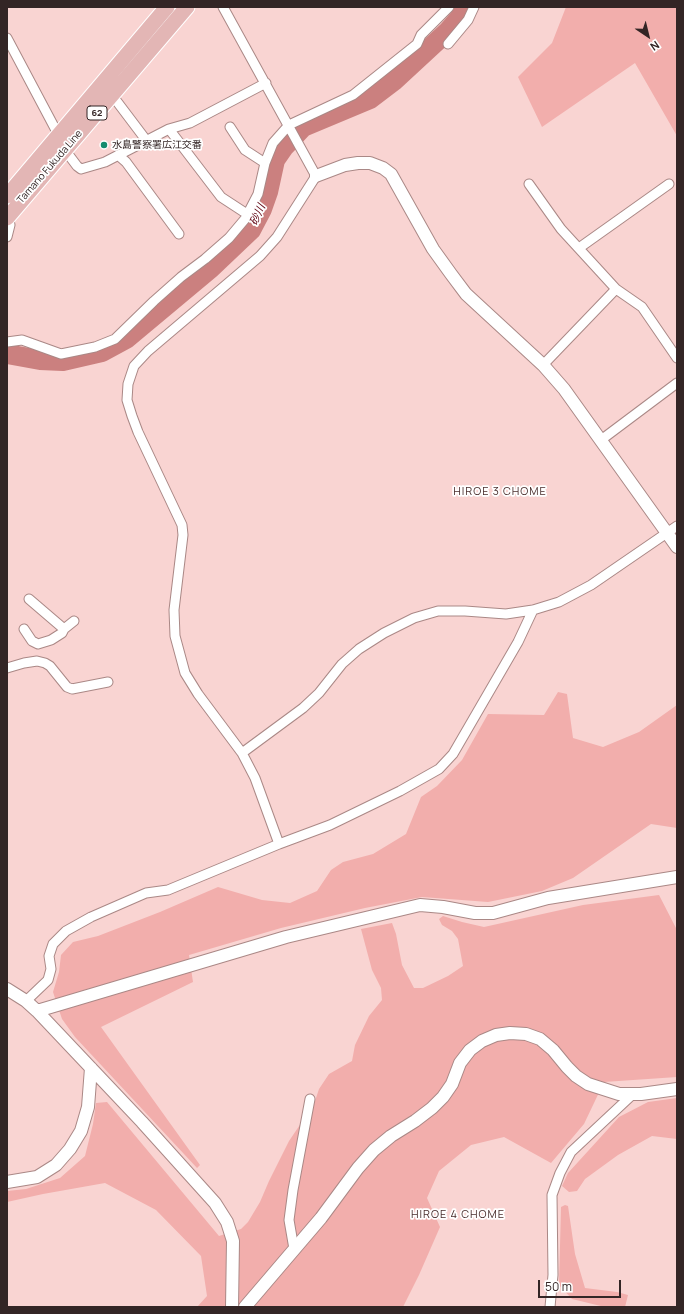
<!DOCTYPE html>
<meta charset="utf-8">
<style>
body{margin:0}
#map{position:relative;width:684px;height:1314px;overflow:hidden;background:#f9d4d2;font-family:Manrope,sans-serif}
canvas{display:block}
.frame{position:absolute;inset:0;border:8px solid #332525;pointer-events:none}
.north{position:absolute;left:628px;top:16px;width:40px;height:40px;-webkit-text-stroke:3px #fff;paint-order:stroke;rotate:145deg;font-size:11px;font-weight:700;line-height:16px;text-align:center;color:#332525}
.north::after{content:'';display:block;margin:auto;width:14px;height:18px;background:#332525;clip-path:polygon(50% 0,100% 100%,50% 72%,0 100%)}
.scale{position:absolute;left:538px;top:1280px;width:83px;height:18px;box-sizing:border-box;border:2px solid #332525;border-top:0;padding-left:5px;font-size:12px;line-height:14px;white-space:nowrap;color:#332525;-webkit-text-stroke:3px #fff;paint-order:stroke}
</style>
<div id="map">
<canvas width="684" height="1314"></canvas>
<div class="frame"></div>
<div class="north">N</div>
<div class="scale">50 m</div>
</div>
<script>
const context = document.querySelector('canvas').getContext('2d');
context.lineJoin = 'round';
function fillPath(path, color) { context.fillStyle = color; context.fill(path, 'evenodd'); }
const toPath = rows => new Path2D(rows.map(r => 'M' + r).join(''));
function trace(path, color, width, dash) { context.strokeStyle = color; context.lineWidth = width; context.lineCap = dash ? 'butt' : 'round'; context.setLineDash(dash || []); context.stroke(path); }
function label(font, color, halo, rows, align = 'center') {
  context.font = font + ' Manrope,"Noto Sans JP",sans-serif'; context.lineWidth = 3.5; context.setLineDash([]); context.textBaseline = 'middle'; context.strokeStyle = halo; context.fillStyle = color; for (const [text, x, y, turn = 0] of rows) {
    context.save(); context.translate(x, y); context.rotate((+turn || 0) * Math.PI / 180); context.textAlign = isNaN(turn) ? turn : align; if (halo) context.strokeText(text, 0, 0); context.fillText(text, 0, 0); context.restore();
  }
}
fillPath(toPath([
 [566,7,677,7,677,136,635,63,542,127,518,77,552,43],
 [558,692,567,694,573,738,603,747,639,732,677,705,677,828,651,824,573,878,542,891,488,902,422,897,365,908,281,928,189,955,193,982,101,1027,200,1165,197,1168,75,1037,62,1019,53,992,59,972,61,955,73,942,98,936,160,912,218,887,262,900,290,903,317,891,331,870,343,862,373,854,406,834,421,797,437,786,462,760,488,714,544,715],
 [659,895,677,930,677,1077,604,1082,584,1124,551,1163,504,1137,471,1145,439,1171,427,1198,440,1227,419,1275,403,1307,197,1307,207,1296,201,1256,156,1210,105,1183,43,1194,7,1202,7,1191,26,1189,60,1178,85,1156,93,1124,96,1103,107,1102,219,1236,241,1229,248,1222,260,1202,269,1181,289,1141,314,1104,319,1089,329,1074,352,1061,355,1045,369,1016,382,1000,381,988,372,970,361,929,392,923,396,934,402,965,414,988,423,988,448,976,463,966,458,939,452,931,442,925,439,919,443,916,462,922,484,927,583,905],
 [677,1098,677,1139,652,1136,618,1155,585,1179,577,1191,569,1192,562,1186,568,1173,619,1117,648,1102],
 [565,1205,568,1206,575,1254,585,1288,617,1292,628,1295,625,1307,605,1307,572,1299,559,1285,561,1207]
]), '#f2aeac');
trace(toPath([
 [7,354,40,360,63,361,102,352,126,339,211,268,251,230,262,209,268,192,275,160,284,147,303,127,370,99,395,80,448,31,462,15,465,7]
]), '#cb807f', 20);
const minor = toPath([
 [223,7,316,176,277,237,260,256,148,351,134,366,128,384,127,400,132,416,138,432,182,525,183,535,174,610,175,636,185,673,198,694,242,753,255,778,279,844],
 [7,38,59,136],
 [448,44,468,20,474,7],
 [112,95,146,140],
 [230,127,245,150,265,163],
 [169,129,221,197,247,214],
 [65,150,77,166,81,169,105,162,169,129,190,123,266,83],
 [118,155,126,162,179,234],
 [529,184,561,229,616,289,642,307,677,358],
 [7,237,10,225,8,216],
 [579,248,669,184],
 [7,342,22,340,61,354,95,347,115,339,154,301,181,277,205,259,229,238,245,219,258,194,265,163,273,143,289,125,353,95,417,44,421,35,449,7],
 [543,365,616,289],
 [601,440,677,383],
 [29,599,64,629],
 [24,629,32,641,38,644,51,640,62,633,64,629,74,621],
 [7,668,24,663,37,661,45,663,50,666,67,687,72,689,108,682],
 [242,753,303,708,319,693,342,664,359,649,384,633,414,618,438,611,465,611,506,614,533,610,559,602,591,585,677,526],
 [26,1001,48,980,51,969,49,956,53,944,66,931,91,917,146,893,168,890,279,844,330,825,400,791,439,769,453,754,518,642,533,610],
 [294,1249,289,1220,293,1190,310,1099],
 [550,1307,553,1275,552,1195,560,1173,571,1152,632,1095]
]);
const tertiary = toPath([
 [316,176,345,165,358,163,370,163,383,168,391,174,433,249,451,274,466,294,543,365,564,389,677,547],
 [7,989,26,1001,37,1011,142,1122,215,1203,227,1222,233,1241,232,1307],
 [37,1011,286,937,420,905,443,907,475,913,493,913,548,898,677,877],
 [7,1182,37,1177,56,1165,70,1149,81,1131,88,1107,91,1068],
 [245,1307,321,1218,358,1168,374,1150,391,1136,415,1121,432,1108,443,1097,452,1084,460,1063,470,1050,482,1041,496,1035,510,1033,526,1034,540,1039,553,1050,567,1067,576,1076,588,1084,619,1094,641,1094,677,1089]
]);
const primary = toPath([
 [7,196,167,7],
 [7,218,187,7]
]);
trace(minor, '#aa8886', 11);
trace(tertiary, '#aa8886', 14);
trace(primary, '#fff', 17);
trace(minor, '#fff', 9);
trace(tertiary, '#fff', 12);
trace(primary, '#e3b6b5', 15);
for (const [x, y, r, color] of [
 [104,145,4,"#148c6f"]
]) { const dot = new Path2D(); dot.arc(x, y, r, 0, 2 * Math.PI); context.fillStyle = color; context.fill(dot); trace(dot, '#fff', 1.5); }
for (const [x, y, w] of [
 [97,113,20]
]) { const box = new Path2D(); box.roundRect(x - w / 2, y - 7, w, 14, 3); context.fillStyle = '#fff'; context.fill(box); trace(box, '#332525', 1); }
label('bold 9px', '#332525', null, [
 ["62",97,113]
]);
label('10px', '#332525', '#fff', [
 ["水島警察署広江交番",112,145]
], 'left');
label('10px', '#332525', '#fff', [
 ["Tamano Fukuda Line",50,167,-49]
]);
label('italic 11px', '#5d0010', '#fff', [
 ["砂川",258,215,-66]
]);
context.letterSpacing = '1px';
label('11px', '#492d2c', '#fff', [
 ["HIROE 3 CHOME",500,492],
 ["HIROE 4 CHOME",458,1215]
]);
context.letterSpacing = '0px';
</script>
